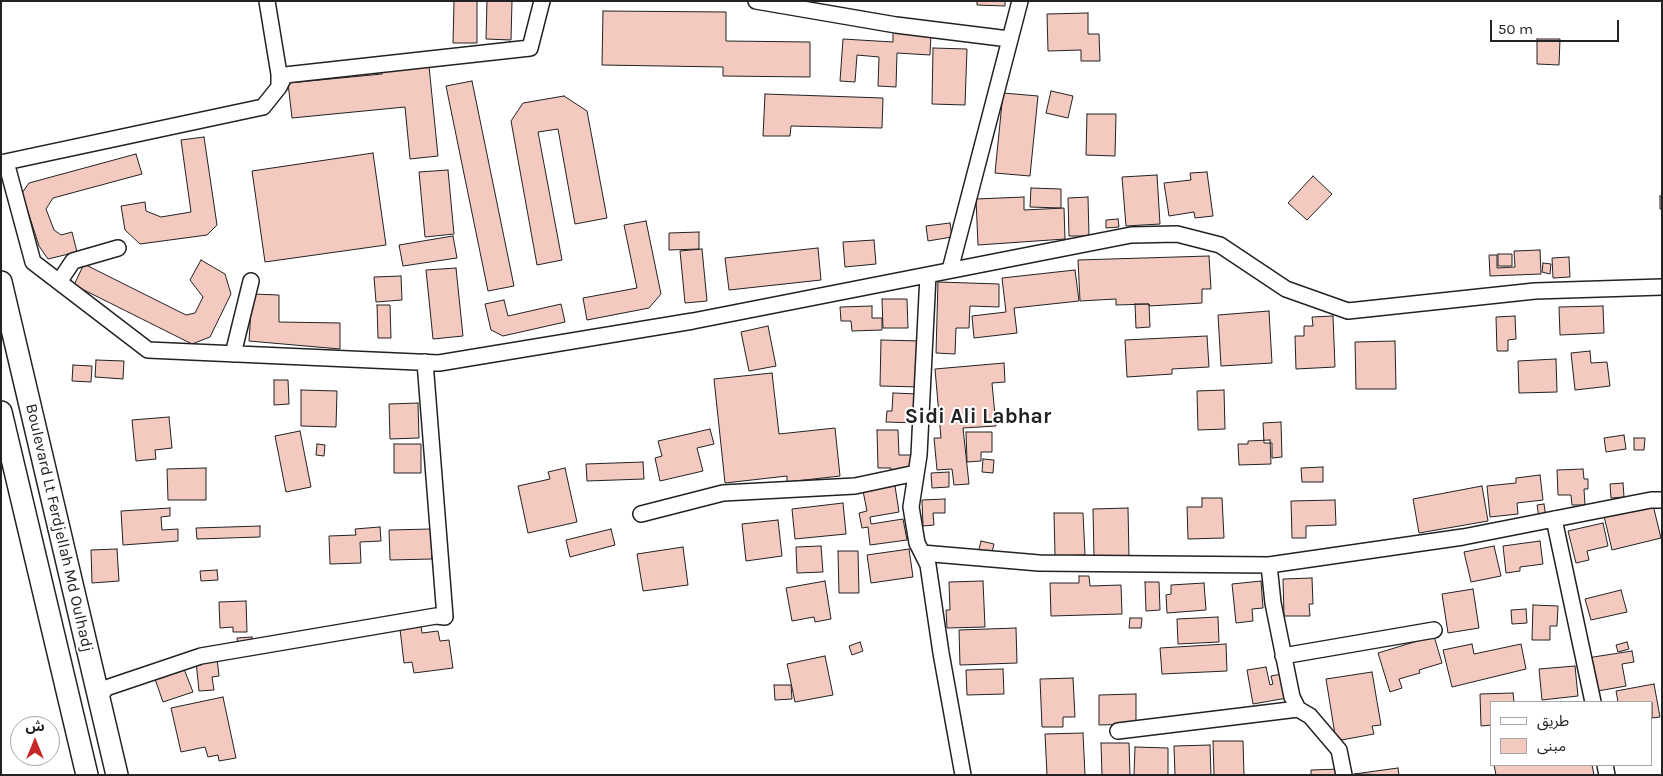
<!DOCTYPE html>
<meta charset="utf-8">
<style>
body{margin:0}
#map{position:relative;width:1663px;height:776px;overflow:hidden;background:#fff;font-family:Karla,"Noto Sans Arabic",sans-serif}
canvas{display:block}
.frame{position:absolute;inset:0;border:2px solid #222;pointer-events:none}
.legend{position:absolute;left:1490px;top:701px;width:162px;height:65px;box-sizing:border-box;background:#fff;border:1px solid #a7a7a7;margin:0;padding:6px 9px;list-style:none;font-size:15px;color:#222}
.legend li{display:flex;align-items:center;gap:10px;height:25px}
.legend b{width:25px;border:1px solid #a7a7a7}
.north{position:absolute;left:10px;top:716px;width:50px;height:50px;box-sizing:border-box;background:#fff;border:1px solid #a7a7a7;border-radius:50%;rotate:0deg;font-size:14px;font-weight:700;line-height:20px;text-align:center;color:#222}
.north::after{content:'';display:block;margin:auto;width:18px;height:22px;background:#c62828;clip-path:polygon(50% 0,100% 100%,50% 72%,0 100%)}
.scale{position:absolute;left:1490px;top:20px;width:129px;height:22px;box-sizing:border-box;border:2px solid #222;border-top:0;padding-left:6px;font-size:15px;line-height:18px;white-space:nowrap;color:#222;-webkit-text-stroke:4px #fff;paint-order:stroke}
</style>
<div id="map">
<canvas width="1663" height="776"></canvas>
<div class="frame"></div>
<ul class="legend">
<li><b style="height:6px;background:#fff"></b>طريق</li>
<li><b style="height:14px;background:#f3c9c0"></b>مبنى</li>
</ul>
<div class="north">ش</div>
<div class="scale">50 m</div>
</div>
<script>
const context = document.querySelector('canvas').getContext('2d');
context.lineJoin = 'round';
function fillPath(path, color) { context.fillStyle = color; context.fill(path, 'evenodd'); }
const toPath = rows => new Path2D(rows.map(r => 'M' + r).join(''));
function trace(path, color, width, dash) { context.strokeStyle = color; context.lineWidth = width; context.lineCap = dash ? 'butt' : 'round'; context.setLineDash(dash || []); context.stroke(path); }
function label(font, color, halo, rows, align = 'center') {
  context.font = font + ' Karla,sans-serif'; context.lineWidth = 4; context.setLineDash([]); context.textBaseline = 'middle'; context.strokeStyle = halo; context.fillStyle = color; for (const [text, x, y, turn = 0] of rows) {
    context.save(); context.translate(x, y); context.rotate((+turn || 0) * Math.PI / 180); context.textAlign = isNaN(turn) ? turn : align; if (halo) context.strokeText(text, 0, 0); context.fillText(text, 0, 0); context.restore();
  }
}
const building = toPath([
 [454,1,477,1,477,43,453,43,454,1],
 [487,1,512,1,511,40,486,39,487,1],
 [977,1,1005,1,1005,6,977,5,977,1],
 [603,11,726,12,726,41,810,42,810,77,723,76,723,67,602,65,603,11],
 [1088,13,1088,34,1099,34,1100,61,1081,61,1081,50,1048,51,1047,14,1088,13],
 [893,32,931,34,930,55,897,53,896,87,878,86,879,57,857,55,855,82,840,81,843,39,893,42,893,32],
 [1537,39,1560,39,1559,65,1537,64,1537,39],
 [933,48,967,49,965,105,932,104,933,48],
 [428,56,438,156,410,159,405,107,292,118,288,83,382,74,381,61,428,56],
 [472,81,514,286,488,291,446,86,472,81],
 [1051,91,1073,96,1068,118,1046,113,1051,91],
 [1003,93,1038,96,1030,176,995,173,1003,93],
 [765,94,883,98,882,128,791,126,790,136,763,136,765,94],
 [564,96,587,111,607,218,575,224,558,129,538,132,562,260,537,265,511,121,523,103,564,96],
 [1087,114,1116,114,1115,156,1086,155,1087,114],
 [204,137,217,225,207,235,140,244,125,230,121,206,145,202,146,211,161,217,191,212,181,140,204,137],
 [373,153,386,245,265,262,252,171,373,153],
 [136,154,142,174,53,198,46,209,54,230,61,235,72,232,77,252,48,259,39,246,22,193,29,183,136,154],
 [448,170,454,234,425,237,419,172,448,170],
 [1207,172,1213,216,1195,218,1194,212,1169,216,1164,183,1191,180,1190,173,1207,172],
 [1157,175,1160,224,1126,226,1122,177,1157,175],
 [1313,176,1332,194,1307,220,1288,203,1313,176],
 [1031,188,1061,189,1061,208,1030,207,1031,188],
 [1660,196,1662,196,1662,209,1660,209,1660,196],
 [1024,197,1024,210,1064,208,1065,239,978,245,976,199,1024,197],
 [1088,197,1089,236,1069,236,1068,198,1088,197],
 [1118,219,1119,227,1106,228,1106,220,1118,219],
 [646,221,661,294,649,308,587,320,583,298,637,288,624,225,646,221],
 [950,223,952,237,928,241,926,226,950,223],
 [699,232,699,249,669,250,669,233,699,232],
 [453,236,457,258,403,266,399,245,453,236],
 [874,240,876,264,845,267,843,242,874,240],
 [818,248,821,280,729,290,725,258,818,248],
 [702,249,707,301,685,303,680,251,702,249],
 [1540,250,1541,274,1490,276,1489,255,1497,255,1497,268,1515,267,1514,251,1540,250],
 [1498,254,1512,254,1512,266,1498,266,1498,254],
 [1209,256,1211,289,1202,289,1202,303,1149,306,1149,304,1116,305,1116,299,1080,301,1078,260,1209,256],
 [1569,257,1570,277,1553,278,1552,258,1569,257],
 [201,260,225,274,231,294,210,337,192,344,74,285,84,264,186,315,195,313,203,297,190,280,201,260],
 [1543,263,1551,264,1550,274,1542,272,1543,263],
 [456,268,463,336,433,339,426,270,456,268],
 [1075,270,1079,301,1014,308,1017,333,974,338,972,316,1006,312,1002,278,1075,270],
 [401,276,402,300,376,302,374,277,401,276],
 [938,282,999,284,999,307,970,306,969,328,956,328,955,354,936,353,938,282],
 [252,294,279,295,279,322,340,323,340,349,249,341,252,294],
 [882,299,907,299,908,328,883,328,882,299],
 [504,300,508,316,561,304,565,322,503,336,491,330,485,304,504,300],
 [1135,304,1149,304,1150,327,1136,328,1135,304],
 [377,305,390,305,391,338,378,338,377,305],
 [872,306,872,318,882,318,882,330,852,331,851,321,841,321,840,307,872,306],
 [1603,306,1604,333,1560,335,1559,307,1603,306],
 [1269,311,1272,363,1221,366,1218,315,1269,311],
 [1333,316,1335,367,1296,369,1295,336,1304,336,1304,326,1313,326,1312,317,1333,316],
 [1515,316,1516,339,1508,340,1508,351,1497,351,1496,317,1515,316],
 [768,326,776,366,749,371,741,332,768,326],
 [1207,336,1209,367,1172,369,1172,374,1127,377,1125,340,1207,336],
 [881,340,921,341,920,387,880,386,881,340],
 [1395,341,1396,389,1356,389,1355,342,1395,341],
 [1590,351,1591,363,1607,362,1610,386,1575,390,1571,353,1590,351],
 [1556,359,1557,392,1519,393,1518,361,1556,359],
 [96,360,124,361,123,379,95,377,96,360],
 [1004,363,1005,382,992,383,996,426,963,428,969,484,954,485,952,469,937,470,934,438,941,438,935,369,1004,363],
 [73,365,92,366,91,382,72,381,73,365],
 [772,373,779,434,835,428,840,476,787,482,787,476,725,483,714,379,772,373],
 [274,380,288,380,289,404,274,405,274,380],
 [301,390,337,391,336,427,301,426,301,390],
 [1224,390,1225,429,1198,430,1197,391,1224,390],
 [893,393,918,394,918,423,886,422,887,411,892,411,893,393],
 [418,403,419,438,390,439,389,404,418,403],
 [169,417,172,448,155,450,156,459,136,461,132,420,169,417],
 [1281,422,1282,457,1272,458,1272,443,1264,443,1263,423,1281,422],
 [710,429,714,444,697,448,703,471,660,481,655,458,662,456,658,441,710,429],
 [877,430,898,430,899,455,914,455,914,472,891,473,891,468,878,468,877,430],
 [300,431,311,487,286,492,275,436,300,431],
 [966,432,992,432,992,452,981,452,981,461,967,462,966,432],
 [1624,435,1626,449,1606,452,1604,438,1624,435],
 [1634,438,1645,438,1644,450,1634,450,1634,438],
 [1270,440,1271,464,1239,465,1238,444,1248,444,1248,441,1270,440],
 [317,444,325,445,324,456,316,455,317,444],
 [394,444,421,444,421,473,394,473,394,444],
 [983,459,994,460,993,473,982,472,983,459],
 [643,462,644,479,587,481,586,464,643,462],
 [1323,467,1323,482,1302,482,1301,468,1323,467],
 [206,468,206,500,168,500,167,469,206,468],
 [565,468,577,522,528,533,518,486,550,479,548,472,565,468],
 [1583,469,1584,479,1588,479,1588,489,1584,489,1585,505,1572,505,1571,495,1558,495,1557,470,1583,469],
 [949,472,949,487,932,488,931,473,949,472],
 [1540,475,1543,500,1517,503,1518,514,1490,517,1487,486,1516,483,1516,478,1540,475],
 [1623,483,1624,497,1611,498,1610,484,1623,483],
 [895,486,899,512,870,517,871,524,903,519,907,540,870,545,868,527,862,528,859,513,867,511,863,491,895,486],
 [1482,486,1488,521,1419,533,1413,499,1482,486],
 [1202,498,1222,498,1224,538,1188,539,1187,507,1202,507,1202,498],
 [945,499,945,513,933,513,934,525,923,526,922,500,945,499],
 [1335,500,1336,525,1306,526,1306,538,1292,538,1291,501,1335,500],
 [843,503,846,534,795,539,792,509,843,503],
 [1544,504,1546,517,1539,518,1537,505,1544,504],
 [1653,505,1661,538,1612,550,1604,516,1653,505],
 [170,508,170,516,161,517,162,530,178,529,178,541,123,545,121,511,170,508],
 [1128,508,1129,557,1094,558,1093,509,1128,508],
 [1054,513,1083,513,1085,555,1055,556,1054,513],
 [778,520,782,556,746,561,742,524,778,520],
 [1603,523,1608,546,1587,551,1589,560,1576,563,1568,531,1603,523],
 [260,526,260,537,197,539,196,528,260,526],
 [380,527,381,541,360,542,361,563,330,564,329,536,356,535,355,529,380,527],
 [431,529,432,559,390,560,389,530,431,529],
 [611,529,615,545,570,557,566,540,611,529],
 [981,541,994,544,991,556,978,553,981,541],
 [1540,541,1543,564,1520,567,1520,571,1506,573,1503,546,1540,541],
 [821,546,823,572,797,573,796,547,821,546],
 [1494,546,1501,576,1471,582,1464,552,1494,546],
 [683,547,688,585,643,591,637,554,683,547],
 [117,549,119,581,92,583,91,550,117,549],
 [909,549,913,577,871,583,867,555,909,549],
 [838,551,858,551,859,593,839,593,838,551],
 [217,570,218,580,201,581,200,571,217,570],
 [1079,576,1089,576,1090,586,1121,585,1122,614,1051,616,1050,583,1079,583,1079,576],
 [1312,578,1313,604,1309,604,1310,616,1284,616,1283,579,1312,578],
 [825,581,831,619,815,622,814,617,792,621,786,588,825,581],
 [983,581,985,627,947,628,946,610,950,610,949,582,983,581],
 [1261,581,1263,608,1252,609,1253,621,1236,623,1232,584,1261,581],
 [1145,582,1159,582,1160,610,1146,611,1145,582],
 [1204,583,1206,610,1167,613,1166,595,1171,594,1171,585,1204,583],
 [1473,589,1479,628,1448,633,1442,594,1473,589],
 [1621,590,1627,612,1591,620,1585,599,1621,590],
 [246,601,247,632,233,632,233,627,220,628,219,602,246,601],
 [1533,605,1558,606,1557,626,1550,626,1550,640,1532,640,1533,605],
 [1526,609,1527,623,1512,624,1511,610,1526,609],
 [1218,617,1219,642,1178,644,1177,619,1218,617],
 [1130,618,1142,618,1141,628,1129,628,1130,618],
 [421,626,422,633,438,631,440,641,449,640,453,668,414,673,412,662,404,663,400,629,421,626],
 [1016,628,1017,663,960,665,959,630,1016,628],
 [1434,636,1442,663,1419,670,1420,673,1399,679,1402,688,1390,692,1378,653,1434,636],
 [252,637,252,645,238,646,237,638,252,637],
 [860,642,863,651,852,655,849,646,860,642],
 [1627,642,1629,649,1618,652,1616,645,1627,642],
 [1226,644,1227,671,1162,674,1160,648,1226,644],
 [1472,644,1474,654,1521,644,1526,669,1452,687,1443,650,1472,644],
 [1632,651,1634,662,1622,664,1626,686,1592,692,1587,658,1632,651],
 [825,656,833,695,795,702,787,664,825,656],
 [217,658,219,676,212,677,214,690,199,691,196,661,217,658],
 [1575,666,1578,696,1542,700,1539,669,1575,666],
 [1266,667,1270,685,1273,684,1271,676,1282,674,1287,698,1253,704,1247,670,1266,667],
 [184,669,193,692,163,702,155,679,184,669],
 [1003,669,1004,694,967,695,966,670,1003,669],
 [1372,672,1381,725,1372,726,1374,734,1336,741,1326,679,1372,672],
 [1073,678,1075,717,1063,717,1063,727,1042,727,1040,679,1073,678],
 [1654,684,1660,717,1652,718,1652,702,1618,702,1616,691,1654,684],
 [774,685,791,685,792,699,775,700,774,685],
 [1513,693,1514,702,1492,702,1492,725,1481,726,1480,694,1513,693],
 [1136,694,1136,724,1099,725,1099,695,1136,694],
 [223,697,236,758,219,761,218,755,208,757,205,747,181,752,171,708,223,697],
 [1083,733,1085,775,1047,775,1045,734,1083,733],
 [1213,741,1243,741,1244,775,1214,775,1213,741],
 [1101,743,1129,743,1130,775,1102,775,1101,743],
 [1210,745,1211,775,1175,775,1174,746,1210,745],
 [1135,747,1168,748,1168,775,1134,775,1135,747],
 [1494,765,1592,765,1594,775,1496,775,1494,765],
 [1398,768,1399,775,1354,774,1398,768],
 [1341,769,1341,775,1311,775,1311,770,1341,769]
]);
fillPath(building, '#f3c9c0');
trace(building, '#222', 1);
const street = toPath([
 [756,1,896,25,1009,39],
 [279,87,285,75,530,48,542,1],
 [6,162,33,262,148,350,439,363,693,321,1131,235,1177,234,1220,245,1286,289,1348,311,1535,291,1662,287],
 [1,163,263,107,279,87,279,74,267,1],
 [950,270,1020,1],
 [928,275,919,455,911,507,917,543,928,565,941,653,963,775],
 [59,282,73,261,118,248],
 [233,354,251,281],
 [641,514,723,493,855,486,916,473],
 [1554,519,1593,702],
 [922,553,1039,563,1269,565,1273,603,1292,697,1298,709,1310,716,1339,750,1344,775],
 [1269,565,1463,537,1651,500,1662,500],
 [1283,656,1434,630],
 [99,698,106,688,201,656,436,616,445,617,425,362],
 [1118,731,1298,709],
 [1605,765,1607,775]
]);
const secondary = toPath([
 [1,282,117,775],
 [1,412,87,775]
]);
trace(street, '#222', 18);
trace(secondary, '#222', 24);
trace(street, '#fff', 15);
trace(secondary, '#fff', 21);
label('16px', '#222', '#fff', [
 ["Boulevard Lt Ferdjellah Md Oulhadj",59,528,77]
]);
label('bold 21px', '#222', '#fff', [
 ["Sidi Ali Labhar",978,417]
]);
</script>
